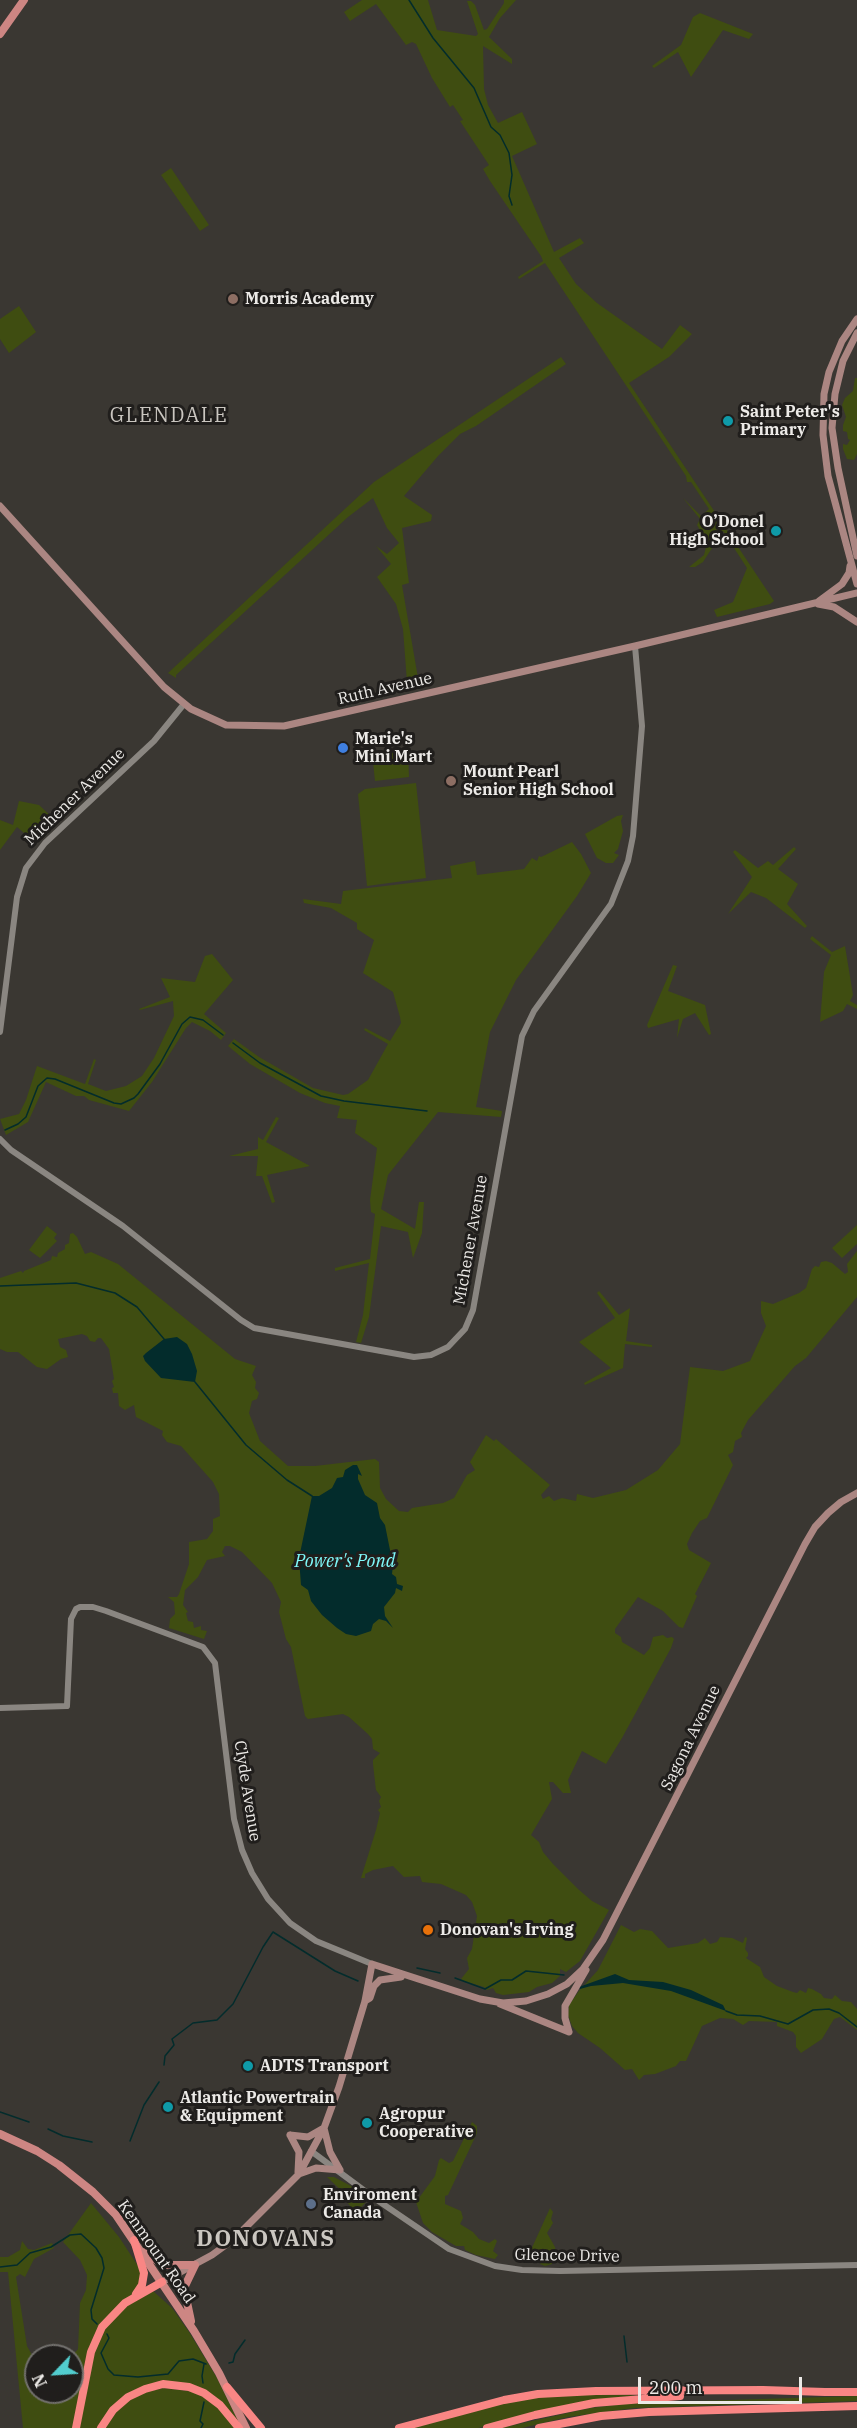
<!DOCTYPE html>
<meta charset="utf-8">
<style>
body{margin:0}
#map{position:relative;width:857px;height:2428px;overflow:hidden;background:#3a3732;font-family:"IBM Plex Serif",serif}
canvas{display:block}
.north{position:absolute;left:24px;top:2344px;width:60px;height:60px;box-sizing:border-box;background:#201e1c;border:2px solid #72706d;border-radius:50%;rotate:245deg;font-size:16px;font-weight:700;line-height:24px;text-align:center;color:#eceae7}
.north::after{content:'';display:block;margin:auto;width:21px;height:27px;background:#52cdce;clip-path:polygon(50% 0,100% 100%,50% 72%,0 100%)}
.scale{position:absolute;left:638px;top:2377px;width:164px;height:27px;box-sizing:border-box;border:3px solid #eceae7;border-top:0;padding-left:8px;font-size:18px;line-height:21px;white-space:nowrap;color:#eceae7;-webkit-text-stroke:4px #201e1c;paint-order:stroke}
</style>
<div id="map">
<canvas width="857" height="2428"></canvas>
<div class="north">N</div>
<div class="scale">200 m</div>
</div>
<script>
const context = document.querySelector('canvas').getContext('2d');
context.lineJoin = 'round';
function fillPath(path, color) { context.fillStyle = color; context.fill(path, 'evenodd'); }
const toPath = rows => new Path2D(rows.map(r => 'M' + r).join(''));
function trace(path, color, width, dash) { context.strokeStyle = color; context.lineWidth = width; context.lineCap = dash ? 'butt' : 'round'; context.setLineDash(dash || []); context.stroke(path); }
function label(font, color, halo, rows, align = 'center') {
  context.font = font + ' "IBM Plex Serif",serif'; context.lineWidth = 6; context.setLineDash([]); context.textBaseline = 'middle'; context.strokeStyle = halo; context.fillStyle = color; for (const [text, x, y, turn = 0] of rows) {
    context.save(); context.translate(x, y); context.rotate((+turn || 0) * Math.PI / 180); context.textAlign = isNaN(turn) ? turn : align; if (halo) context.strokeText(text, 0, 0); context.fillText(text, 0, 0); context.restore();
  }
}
fillPath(toPath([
 [362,0,428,0,437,30,476,36,478,34,467,1,471,1,475,5,484,30,487,29,504,3,504,0,516,0,500,18,489,37,512,59,512,64,483,46,484,89,488,105,498,123,522,112,537,144,512,156,554,252,580,238,584,243,559,258,576,284,597,303,662,349,680,325,692,334,669,357,629,383,774,601,770,604,717,617,714,610,733,602,747,568,723,531,703,562,695,567,689,567,704,555,707,543,697,525,700,519,683,498,701,516,709,509,691,482,687,482,686,476,545,263,519,279,518,277,543,261,541,256,490,181,483,169,489,165,460,121,463,120,453,105,450,107,432,78,416,44,412,42,406,45,376,4,350,21,344,12],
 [700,13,753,34,749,39,723,30,691,77,678,52,654,68,652,66,681,45,693,17],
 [171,168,209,225,200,231,161,175],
 [19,306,36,332,9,353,0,339,0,319],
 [561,357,566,364,476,426,460,434,438,456,404,496,432,515,431,521,402,528,409,583,402,585,418,678,407,682,403,629,396,604,377,577,391,564,376,546,387,554,399,543,387,528,373,498,348,517,176,675,176,678,168,673,374,482],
 [855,378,857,378,857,454,854,460,847,459,843,449,843,444,847,445,850,440,848,439,847,432,843,431,843,425,846,417,842,405,845,398,853,391],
 [408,751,409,777,375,781,372,753],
 [416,783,426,878,367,886,358,794,365,789],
 [19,801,39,805,53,818,53,825,36,843,17,827,0,850,0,820,13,825],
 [623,815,621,821,623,831,618,849,614,853,619,855,613,863,606,863,597,858,585,834,617,816],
 [572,842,581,854,591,873,577,896,516,980,490,1032,476,1107,502,1111,501,1117,438,1112,388,1175,381,1209,415,1229,419,1202,424,1202,422,1233,413,1258,408,1232,381,1226,369,1317,361,1343,356,1342,363,1315,369,1263,335,1271,335,1268,370,1259,375,1214,371,1212,370,1200,377,1148,355,1133,357,1120,337,1118,340,1106,325,1103,300,1093,250,1064,228,1046,234,1039,259,1057,313,1088,343,1095,348,1094,368,1080,388,1044,364,1030,365,1028,390,1041,401,1023,400,1017,393,992,363,973,374,940,357,929,357,923,331,908,304,903,303,899,341,904,343,891,452,878,450,866,475,861,477,875,524,869,532,858,537,861,539,856,541,857],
 [794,847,796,849,778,869,798,884,787,904,807,926,805,928,766,898,751,892,728,914,752,877,733,852,735,850,758,868,768,861,773,865],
 [812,936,832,952,845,946,853,995,850,1001,857,1005,857,1009,847,1004,843,1011,820,1022,824,972,831,955,810,939],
 [212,954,233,980,204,1014,226,1033,221,1040,210,1031,192,1022,186,1028,152,1082,129,1111,89,1100,84,1096,76,1096,46,1082,28,1122,6,1135,0,1119,19,1114,26,1100,37,1066,85,1084,94,1059,96,1060,88,1084,106,1091,126,1086,142,1076,154,1058,174,1016,173,1001,140,1010,139,1009,170,997,161,978,195,982,205,956],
 [673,965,677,966,668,991,705,1005,711,1034,709,1035,695,1013,683,1019,677,1038,679,1019,648,1028,647,1025],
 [276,1117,279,1118,266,1142,310,1166,267,1175,275,1202,272,1203,262,1176,256,1176,258,1156,229,1156,258,1149,258,1137,263,1140],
 [857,1225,857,1244,842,1258,832,1248],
 [47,1226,57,1234,54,1238,57,1241,40,1258,29,1250],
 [73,1233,77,1237,85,1254,91,1252,118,1264,235,1359,256,1366,252,1375,256,1382,255,1388,259,1393,257,1399,252,1401,249,1413,260,1441,288,1466,315,1466,375,1459,379,1462,380,1488,386,1499,399,1511,408,1512,412,1508,443,1503,454,1498,467,1475,475,1470,470,1462,486,1435,494,1441,496,1439,550,1485,541,1495,543,1499,549,1496,554,1501,562,1498,576,1501,577,1494,593,1498,626,1490,658,1470,680,1444,690,1367,723,1371,750,1361,766,1326,761,1313,761,1301,773,1304,799,1293,806,1288,812,1269,815,1266,819,1267,821,1262,826,1261,832,1263,845,1274,848,1272,847,1264,857,1251,857,1297,806,1358,795,1366,748,1420,741,1433,742,1437,735,1441,733,1452,728,1455,733,1465,707,1518,700,1521,692,1533,687,1544,689,1550,711,1563,695,1594,697,1596,683,1628,679,1627,663,1611,638,1597,615,1629,615,1633,621,1637,622,1642,644,1655,650,1648,653,1637,663,1635,667,1638,672,1637,674,1639,671,1648,622,1738,606,1764,582,1751,568,1780,571,1793,563,1793,553,1782,549,1782,552,1799,531,1835,539,1842,543,1852,553,1864,578,1889,592,1901,609,1910,580,1961,566,1972,560,1969,560,1976,552,1983,537,1987,529,1992,503,1995,496,1993,493,1988,487,1990,484,1987,464,1981,461,1979,469,1969,467,1958,472,1949,477,1916,472,1902,466,1895,441,1884,422,1882,420,1876,404,1877,393,1866,373,1870,365,1874,365,1878,361,1878,376,1830,380,1813,378,1810,381,1807,379,1801,381,1797,376,1790,373,1764,373,1760,380,1753,373,1749,372,1739,368,1734,349,1717,343,1714,308,1719,305,1716,291,1647,286,1639,279,1612,281,1602,272,1583,242,1552,230,1546,225,1546,222,1552,225,1556,207,1560,198,1577,185,1590,183,1605,188,1612,186,1613,188,1621,193,1622,194,1628,201,1626,201,1630,207,1631,204,1639,169,1628,170,1619,175,1614,174,1602,168,1597,177,1597,179,1594,189,1564,189,1542,207,1539,213,1531,213,1519,220,1516,219,1494,213,1482,181,1446,167,1442,162,1435,163,1431,136,1417,134,1405,125,1410,119,1406,118,1393,113,1393,112,1388,114,1387,112,1381,114,1379,109,1349,101,1338,98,1338,95,1342,90,1341,87,1336,82,1334,58,1339,60,1347,66,1350,68,1357,61,1359,47,1369,37,1367,18,1352,7,1352,0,1349,0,1278,21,1271,23,1273,24,1271,51,1260,52,1256,57,1257,58,1253,65,1249,65,1245,69,1243,70,1234],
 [599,1291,619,1315,630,1308,626,1341,652,1345,652,1347,625,1344,623,1368,585,1385,584,1383,611,1368,579,1342,615,1318,597,1293],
 [621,1925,634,1932,640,1929,652,1931,668,1948,698,1943,705,1938,710,1944,717,1942,720,1937,732,1938,743,1943,745,1937,747,1938,745,1949,748,1953,748,1956,746,1958,760,1967,764,1977,777,1986,793,1992,797,1993,800,1990,806,1993,808,1988,812,1989,821,1994,824,1998,832,1999,835,1995,842,2001,851,2002,857,2009,857,2030,840,2017,834,2019,822,2039,801,2053,796,2047,796,2036,793,2032,777,2026,777,2022,749,2021,743,2025,733,2019,720,2018,702,2026,686,2061,680,2061,676,2066,655,2074,644,2075,639,2080,632,2069,625,2070,600,2048,578,2033,572,2026,568,2015,569,2005,579,1991,598,1970],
 [472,2122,477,2126,477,2133,448,2195,445,2196,445,2204,461,2211,463,2218,460,2224,473,2232,479,2239,489,2243,495,2239,497,2241,493,2251,498,2255,495,2259,476,2255,465,2250,464,2246,456,2246,432,2232,423,2223,416,2202,435,2176,439,2160,441,2158,449,2163,453,2161],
 [327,2177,334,2177,351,2186,365,2198,366,2202,355,2213,345,2199,345,2194],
 [91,2203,119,2237,140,2269,140,2284,131,2296,103,2321,73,2428,23,2428,8,2272,0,2272,0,2257,8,2257,20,2250,22,2241,28,2249,34,2250,52,2243,54,2248,34,2259,25,2277,20,2274,16,2277,27,2346,36,2362,36,2392,72,2392,72,2356,78,2349,80,2303,86,2290,87,2275,80,2260,63,2242],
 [550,2208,553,2212,551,2219,553,2223,547,2233,555,2247,556,2253,552,2254,552,2264,545,2266,540,2264,541,2262,536,2260,530,2252],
 [153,2291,172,2308,189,2332,217,2378,239,2423,204,2390,147,2385,98,2428,78,2428,94,2350,104,2329,125,2307],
 [163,2388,196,2392,216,2405,236,2428,104,2428,119,2408,139,2394],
 [545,2395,638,2395,581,2402,478,2428,405,2428,478,2408],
 [857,2396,857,2401,634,2408,568,2417,522,2428,501,2428,590,2408,633,2403]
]), '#3f4d11');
fillPath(toPath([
 [177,1337,187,1344,192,1354,197,1371,195,1382,161,1378,145,1361,143,1356,146,1353,164,1339],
 [353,1465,357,1465,362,1476,358,1474,358,1479,365,1495,377,1503,380,1518,385,1525,393,1565,392,1574,396,1577,397,1584,403,1586,402,1591,396,1588,395,1593,384,1607,385,1616,393,1628,386,1621,379,1619,373,1624,371,1631,356,1636,346,1634,337,1628,322,1615,311,1601,308,1590,301,1585,299,1558,312,1496,319,1496,332,1488,337,1478,343,1477,345,1470],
 [615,1974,629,1980,663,1982,691,1990,723,2005,726,2011,671,1991,623,1983,591,1986,580,1989,579,1987]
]), '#032c2c');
trace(toPath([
 [409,0,433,38,474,88,491,127,500,135,509,153,512,175,509,196,512,205],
 [233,1043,260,1063,321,1096,344,1101,427,1111],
 [5,1130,18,1124,26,1117,38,1086,47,1078,55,1079,114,1103,121,1104,134,1098,138,1094,160,1064,182,1024,190,1017,203,1020,223,1035],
 [0,1286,76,1283,115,1293,137,1307,164,1339],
 [195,1382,246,1445,287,1480,312,1496],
 [417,1968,440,1973],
 [455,1978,485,1989,501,1980,512,1980,526,1971,564,1975],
 [726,2011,737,2015,760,2016,788,2024,813,2010,829,2009,839,2013,857,2027],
 [164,2065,165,2056,174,2045,172,2039,193,2023,217,2020,233,2004,263,1947,273,1932,335,1971,358,1981],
 [0,2112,29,2122],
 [48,2129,63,2136,92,2142],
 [130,2141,144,2105,159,2082],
 [0,2267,17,2265,30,2253,51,2247,70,2235,81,2234,96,2248,102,2258,104,2268,91,2310,92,2319,97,2324],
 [107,2334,109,2338,101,2353,108,2369,114,2375,138,2377,168,2374,179,2361,193,2359,206,2364],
 [624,2336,627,2362],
 [229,2363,233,2362,235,2354,245,2340],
 [203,2383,202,2376,204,2364],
 [201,2428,203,2424,200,2421,204,2402]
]), '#032c2c', 1.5);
trace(toPath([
 [0,1032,17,897,26,868,45,843,154,741,184,704],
 [0,1139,11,1150,123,1226,241,1320,254,1328,414,1357,431,1355,448,1347,465,1329,473,1310,522,1036,534,1011,611,904,628,861,633,836,642,726,635,646],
 [0,1708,67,1706,71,1619,76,1609,80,1607,93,1607,106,1611,203,1647,215,1663,234,1819,242,1850,252,1873,268,1899,290,1923,316,1941,372,1964],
 [311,2151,377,2200,449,2249,495,2266,522,2270,560,2271,857,2265]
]), '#8a8681', 6);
trace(toPath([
 [857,319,842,341,829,372,824,394,823,435,828,476,857,584],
 [857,333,843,361,835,394,832,428,838,468,857,556],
 [0,506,164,687,191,709,226,725,284,726,635,646,857,593],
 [819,601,842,584,849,573,850,566],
 [818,604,834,607,857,622],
 [365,2001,370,1998,374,1986,380,1980,401,1977],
 [500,2004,569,2032],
 [569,2032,565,2018,565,2006,586,1970],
 [324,2128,330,2152,340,2170],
 [290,2135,299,2152,298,2172],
 [290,2135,308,2137,322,2129],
 [299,2174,316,2168,340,2170],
 [162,2282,212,2255,234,2239,299,2174,324,2128,339,2087,365,2001,372,1964,480,1999,503,2003,526,2001,548,1994,567,1984,583,1969,603,1940,805,1544,815,1527,828,1513,841,1502,857,1493]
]), '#ab8682', 7);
trace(toPath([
 [0,34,24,0],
 [0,2134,37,2151,59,2165,93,2192,116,2215,194,2331,219,2373,246,2428],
 [145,2252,163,2265,195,2265],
 [191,2321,184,2288,195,2265]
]), '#cd8683', 8);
trace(toPath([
 [134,2240,144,2273,142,2285,136,2294],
 [227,2387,261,2428],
 [821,2392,857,2392],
 [76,2428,91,2352,102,2327,125,2303,162,2282],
 [101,2428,113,2410,128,2397,145,2389,163,2384,189,2387,204,2393,220,2405,239,2428],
 [399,2428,504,2400,538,2394,596,2391,763,2390,825,2392],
 [487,2428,535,2415,594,2403,680,2396],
 [539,2428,601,2416,649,2412,857,2406]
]), '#f98684', 8);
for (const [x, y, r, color] of [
 [233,299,6,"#8d6e63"],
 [728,421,6,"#0f9aa8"],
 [776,531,6,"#0f9aa8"],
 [343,748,6,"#3f7fe0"],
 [451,781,6,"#8d6e63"],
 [428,1930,6,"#e8710a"],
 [248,2066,6,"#0f9aa8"],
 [168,2107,6,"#0f9aa8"],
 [367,2123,6,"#0f9aa8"],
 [311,2204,6,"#5c6f8a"]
]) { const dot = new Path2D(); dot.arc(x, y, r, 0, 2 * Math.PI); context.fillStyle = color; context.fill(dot); trace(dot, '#201e1c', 2); }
label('bold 16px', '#eceae7', '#201e1c', [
 ["Morris Academy",245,299],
 ["Saint Peter's",740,412],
 ["Primary",740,430],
 ["O’Donel",764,522,"right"],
 ["High School",764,540,"right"],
 ["Marie's",355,739],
 ["Mini Mart",355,757],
 ["Mount Pearl",463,772],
 ["Senior High School",463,790],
 ["Donovan's Irving",440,1930],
 ["ADTS Transport",260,2066],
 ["Atlantic Powertrain",180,2098],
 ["& Equipment",180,2116],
 ["Agropur",379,2114],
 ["Cooperative",379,2132],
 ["Enviroment",323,2195],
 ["Canada",323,2213]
], 'left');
label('16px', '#eceae7', '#201e1c', [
 ["Ruth Avenue",385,689,-13],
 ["Michener Avenue",75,797,-44],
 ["Michener Avenue",471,1240,-80],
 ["Sagona Avenue",691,1738,-64],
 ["Clyde Avenue",247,1791,81],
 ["Kenmount Road",156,2252,55],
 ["Glencoe Drive",567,2256,1]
]);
label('italic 18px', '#7ff9fa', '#201e1c', [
 ["Power's Pond",345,1562]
]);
context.letterSpacing = '1.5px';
label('20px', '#cac6c0', '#201e1c', [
 ["GLENDALE",169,416]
]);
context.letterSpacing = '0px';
context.letterSpacing = '1.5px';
label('bold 22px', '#cac6c0', '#201e1c', [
 ["DONOVANS",266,2240]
]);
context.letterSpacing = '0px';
</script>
